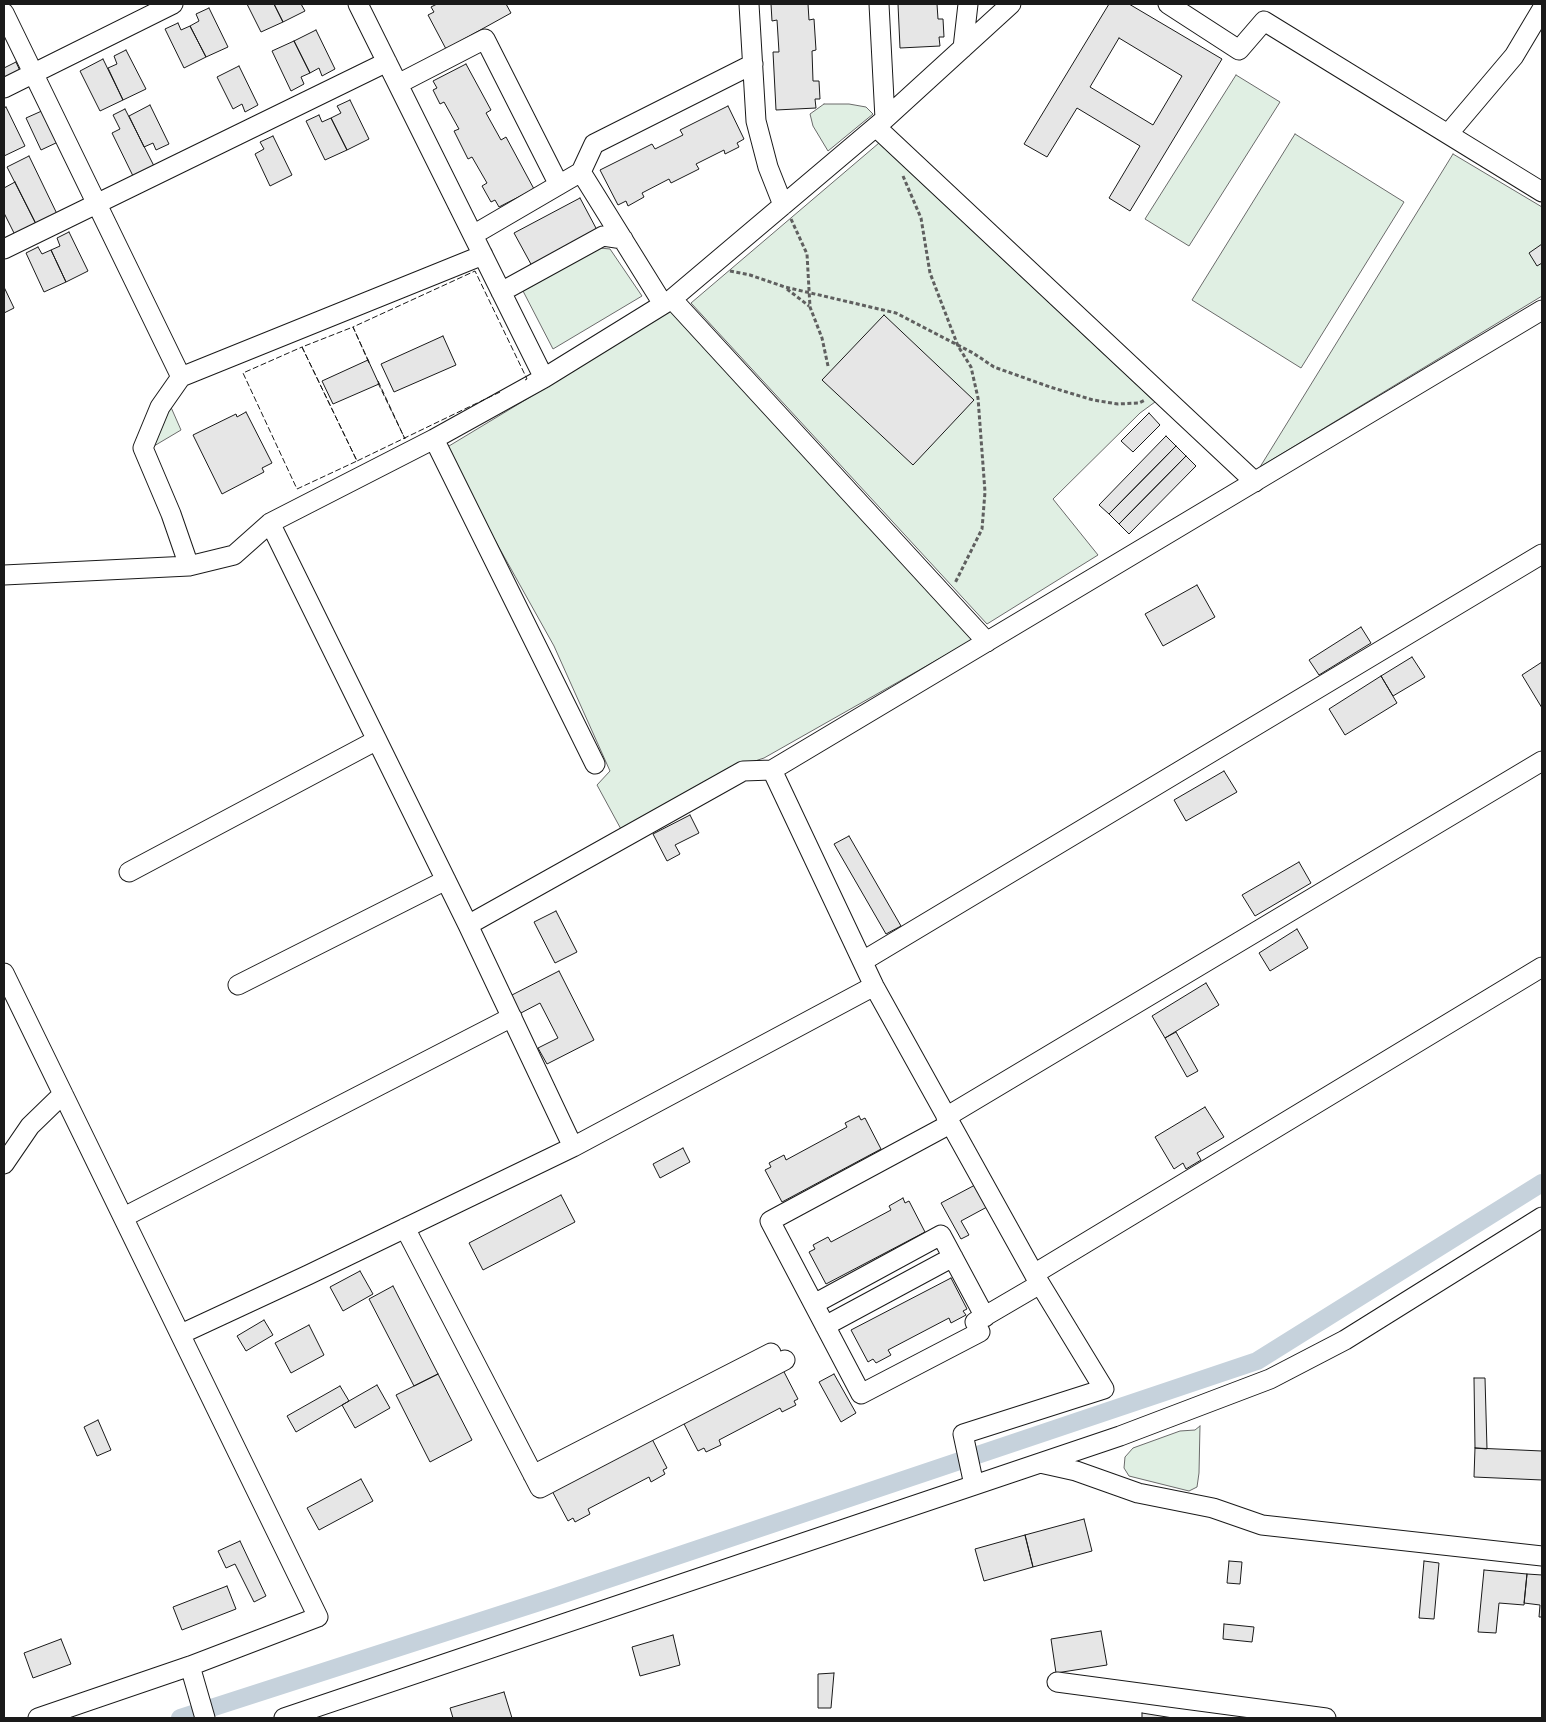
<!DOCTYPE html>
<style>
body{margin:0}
#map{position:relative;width:1546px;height:1722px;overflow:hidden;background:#fff;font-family:"Archivo Narrow",sans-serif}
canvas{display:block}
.frame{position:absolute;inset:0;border:5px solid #1a1a1a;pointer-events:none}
</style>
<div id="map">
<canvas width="1546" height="1722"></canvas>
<div class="frame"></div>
</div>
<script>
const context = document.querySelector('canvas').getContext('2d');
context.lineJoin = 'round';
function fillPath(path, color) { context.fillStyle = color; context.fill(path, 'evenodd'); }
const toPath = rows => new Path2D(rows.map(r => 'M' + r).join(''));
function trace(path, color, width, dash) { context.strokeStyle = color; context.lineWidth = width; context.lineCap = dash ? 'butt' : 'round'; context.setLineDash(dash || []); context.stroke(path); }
const green = toPath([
 [1236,75,1280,102,1189,246,1145,219,1236,75],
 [824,104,849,104,866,107,873,114,828,151,813,126,810,114,824,104],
 [1295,134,1404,202,1301,368,1192,300,1295,134],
 [879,143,1155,402,1140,413,1053,499,1098,555,987,624,691,303,879,143],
 [1453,154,1542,207,1542,296,1260,467,1453,154],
 [600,248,610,249,642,296,553,349,523,291,600,248],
 [669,309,974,639,764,758,737,767,622,831,597,785,610,771,554,646,444,449,555,382,669,309],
 [170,405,181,430,154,446,170,405],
 [1200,1426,1199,1473,1197,1487,1189,1491,1129,1476,1124,1468,1125,1457,1133,1448,1180,1431,1195,1430,1200,1426]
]);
fillPath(green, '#e0efe3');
trace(green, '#6a6a6a', 1);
trace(toPath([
 [180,1718,552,1598,1257,1361,1542,1183]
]), '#c6d2dc', 18);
const building = toPath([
 [247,4,274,4,283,22,261,32,247,4],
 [274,4,301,4,305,11,283,22,274,4],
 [437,4,506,4,511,13,446,49,428,15,434,12,431,7,437,4],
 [771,4,808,4,809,20,814,19,816,50,812,51,813,81,819,81,820,99,815,99,816,108,776,110,773,52,779,52,777,20,772,21,771,4],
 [898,4,937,4,938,19,943,19,944,37,939,37,940,46,900,48,898,4],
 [1109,4,1129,4,1222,59,1130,211,1109,198,1140,146,1077,108,1047,157,1024,144,1109,4],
 [1119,38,1182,76,1153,125,1090,87,1119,38],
 [209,8,228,47,206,57,190,26,199,21,196,14,209,8],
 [178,23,181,30,190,26,206,57,184,68,165,29,178,23],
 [316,30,335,69,322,76,319,68,310,73,294,41,316,30],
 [294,41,310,73,301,77,304,84,291,91,272,51,294,41],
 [126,50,146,89,123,100,108,68,117,64,114,56,126,50],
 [103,59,123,100,100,111,80,71,103,59],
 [16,62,21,73,4,82,4,68,16,62],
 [466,64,491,110,486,113,501,140,506,137,534,189,499,207,495,200,491,202,482,186,487,183,472,157,468,159,454,131,459,129,444,102,440,104,433,90,437,88,433,81,466,64],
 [239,66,258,105,245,112,242,104,233,109,217,77,239,66],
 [350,100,369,139,347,150,331,118,341,113,337,106,350,100],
 [150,105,169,144,156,150,153,143,144,147,129,116,150,105],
 [728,106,744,139,737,143,739,147,725,154,724,150,696,164,699,169,671,183,669,179,642,193,644,197,628,206,626,201,618,205,600,170,652,144,655,149,683,135,680,130,728,106],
 [6,107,25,146,4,156,4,108,6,107],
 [125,109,154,166,133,176,112,133,120,129,113,115,125,109],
 [44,110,58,142,41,150,26,118,44,110],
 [319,115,322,122,331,118,347,150,325,160,306,121,319,115],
 [273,136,292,175,270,186,255,154,264,149,260,142,273,136],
 [29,156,58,216,37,226,7,167,29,156],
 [15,182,37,226,16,237,4,213,4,188,15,182],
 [580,198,597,230,532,266,514,233,580,198],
 [69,232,88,271,66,282,51,250,60,246,57,238,69,232],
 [1542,244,1542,263,1537,266,1529,253,1542,244],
 [38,247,42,254,51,250,66,282,44,292,26,253,38,247],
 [4,287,14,308,4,313,4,287],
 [884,315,974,400,913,465,822,380,884,315],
 [443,336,456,365,394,392,381,364,443,336],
 [368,360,379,384,333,404,322,381,368,360],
 [246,412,272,463,262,468,264,472,222,494,193,435,236,414,237,417,246,412],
 [1149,413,1160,425,1133,452,1121,441,1149,413],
 [1166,436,1176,446,1109,514,1099,505,1166,436],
 [1176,446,1186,456,1119,524,1109,514,1176,446],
 [1186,456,1196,466,1129,534,1119,524,1186,456],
 [1197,585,1215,617,1163,646,1145,614,1197,585],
 [1361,627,1371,643,1319,675,1309,660,1361,627],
 [1412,657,1425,677,1393,696,1381,676,1412,657],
 [1542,662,1542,708,1522,675,1542,662],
 [1381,676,1397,703,1345,735,1329,709,1381,676],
 [1224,771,1237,792,1186,821,1174,800,1224,771],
 [690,815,699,833,675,845,680,854,667,861,653,834,690,815],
 [849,836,901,926,886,934,834,844,849,836],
 [1299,862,1311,883,1255,916,1242,895,1299,862],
 [556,911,577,952,555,963,534,922,556,911],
 [1297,929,1308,948,1270,971,1259,953,1297,929],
 [559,971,594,1040,547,1064,538,1048,558,1038,540,1003,519,1014,510,996,559,971],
 [1206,983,1219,1005,1165,1038,1152,1016,1206,983],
 [1176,1032,1198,1071,1187,1077,1165,1038,1176,1032],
 [1205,1107,1224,1137,1197,1153,1201,1160,1186,1169,1183,1163,1174,1169,1155,1137,1205,1107],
 [859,1116,861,1120,865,1118,881,1149,782,1202,765,1170,771,1167,769,1163,784,1155,786,1160,847,1127,845,1123,859,1116],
 [683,1148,690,1162,660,1178,653,1164,683,1148],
 [975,1185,987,1207,961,1221,969,1235,961,1239,941,1203,975,1185],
 [561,1195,575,1222,483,1270,469,1243,561,1195],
 [903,1198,905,1203,909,1201,925,1232,826,1284,809,1252,815,1249,813,1245,828,1237,831,1242,891,1210,889,1206,903,1198],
 [360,1271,373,1294,343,1311,330,1287,360,1271],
 [951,1278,967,1309,963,1311,966,1315,951,1323,949,1318,888,1350,891,1355,876,1363,873,1359,868,1362,851,1330,951,1278],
 [393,1286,438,1374,414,1386,369,1299,393,1286],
 [264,1320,273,1335,246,1351,237,1336,264,1320],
 [309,1325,324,1355,291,1373,275,1343,309,1325],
 [782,1368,798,1399,794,1401,796,1405,782,1412,780,1408,719,1440,721,1445,706,1452,704,1448,698,1451,682,1420,782,1368],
 [438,1374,472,1440,430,1462,396,1395,438,1374],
 [834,1374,856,1413,841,1422,819,1382,834,1374],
 [1474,1378,1485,1378,1487,1449,1475,1448,1474,1378],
 [377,1385,390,1408,355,1428,342,1405,377,1385],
 [340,1386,349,1401,296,1432,287,1416,340,1386],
 [98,1420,111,1450,97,1456,84,1427,98,1420],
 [651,1437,667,1468,663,1470,665,1474,651,1482,649,1477,588,1509,590,1514,575,1522,573,1518,568,1521,551,1489,651,1437],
 [1475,1448,1542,1451,1542,1480,1474,1477,1475,1448],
 [361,1479,373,1501,319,1530,307,1508,361,1479],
 [1084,1519,1092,1551,1033,1567,1025,1535,1084,1519],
 [1025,1535,1033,1567,984,1581,975,1549,1025,1535],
 [240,1541,266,1596,254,1602,235,1564,226,1568,218,1551,240,1541],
 [1229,1561,1242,1562,1240,1584,1227,1583,1229,1561],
 [1424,1561,1439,1563,1434,1619,1419,1618,1424,1561],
 [1484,1570,1527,1574,1524,1605,1499,1603,1496,1633,1478,1632,1484,1570],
 [1527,1574,1542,1575,1542,1617,1539,1617,1540,1605,1524,1603,1527,1574],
 [227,1586,236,1609,182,1630,173,1607,227,1586],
 [1224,1624,1254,1627,1252,1642,1223,1639,1224,1624],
 [1101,1631,1107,1665,1056,1673,1051,1639,1101,1631],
 [673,1635,680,1665,640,1676,632,1647,673,1635],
 [61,1639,71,1664,33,1678,24,1653,61,1639],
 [834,1673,831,1708,818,1708,818,1674,834,1673],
 [504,1692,512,1718,453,1718,450,1708,504,1692],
 [1142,1713,1173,1718,1142,1718,1142,1713]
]);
fillPath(building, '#e6e6e6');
trace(building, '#1a1a1a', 1);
const minor = toPath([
 [358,4,544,378],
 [749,4,756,121,768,167,783,205],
 [879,4,885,119],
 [1168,4,1239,50,1264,21,1542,192],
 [4,13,181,377,160,407,143,448,171,514,189,566],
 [963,48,968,4],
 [398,84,485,39,559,185],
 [4,88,173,4],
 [876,127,1255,482],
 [1448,134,1514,56,1542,9],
 [581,172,663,304],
 [473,235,581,172,594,144,753,64],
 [4,249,387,62],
 [501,292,603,236,623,239],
 [672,299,987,642],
 [181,377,483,255],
 [434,439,595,764],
 [270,523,468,925,573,1147],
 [4,575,189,566,234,555,270,523,434,439,544,378,672,299,885,119,1011,4],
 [772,770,874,986,1034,1274,1104,1389,963,1434,974,1485],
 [129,872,377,740],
 [468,925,743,771,772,770,1542,310],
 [863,961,1542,554],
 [4,973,318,1617,190,1666,38,1718],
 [238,985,446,880],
 [946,1117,1542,761],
 [950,1124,770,1221,861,1394,980,1332,975,1322,1040,1284],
 [4,1164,30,1126,63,1094],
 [124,1217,512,1017],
 [405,1228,540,1488,785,1360],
 [1034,1274,1542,967],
 [814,1304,941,1235,985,1317],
 [825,1326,953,1257],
 [181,1334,308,1275,573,1147,874,986],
 [1040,1463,1076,1471,1138,1493,1213,1508,1262,1525,1542,1556],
 [533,1475,771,1353],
 [190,1666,205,1718],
 [1057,1682,1326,1718],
 [284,1718,1120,1436,1270,1379,1345,1340,1542,1217]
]);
trace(minor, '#1a1a1a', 21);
trace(toPath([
 [903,176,921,218,930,273,958,346,971,367,978,398,985,492,982,529,955,583],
 [791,219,807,254,810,307,822,338,828,366],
 [730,271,750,275,785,287,896,313,973,353,994,367,1050,387,1093,400,1118,404,1139,403,1145,400],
 [787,289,809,306]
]), '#5f5f5f', 3, [4, 2.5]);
trace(minor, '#fff', 19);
trace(toPath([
 [302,347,357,461,297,489,243,373,302,347],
 [369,362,353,327,475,271,527,379,525,380],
 [369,363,353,327,302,347,357,461,500,392],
 [378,381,405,439],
 [378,383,405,439]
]), '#1a1a1a', 1, [6, 2.5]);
</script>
